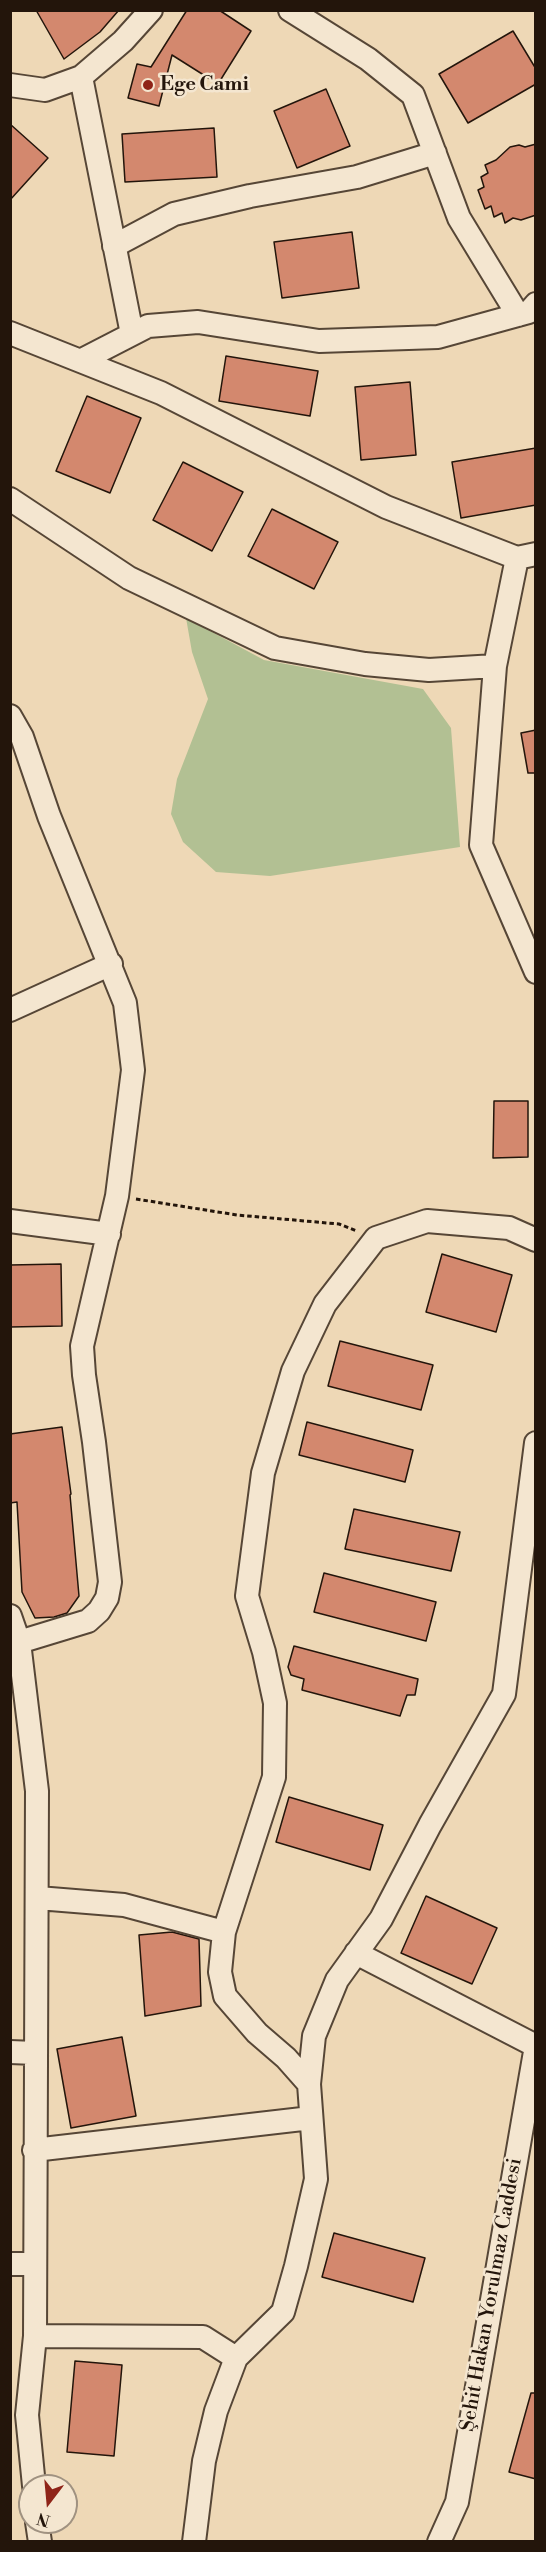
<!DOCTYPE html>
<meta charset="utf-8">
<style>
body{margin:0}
#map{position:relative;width:546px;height:2552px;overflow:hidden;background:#eed8b6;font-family:"Libre Bodoni",serif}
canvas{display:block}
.frame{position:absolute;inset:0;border:12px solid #23150b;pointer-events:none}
.north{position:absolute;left:18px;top:2474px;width:60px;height:60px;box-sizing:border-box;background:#f4e6d0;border:2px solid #a09281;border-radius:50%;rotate:196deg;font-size:16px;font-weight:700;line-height:24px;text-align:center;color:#23150b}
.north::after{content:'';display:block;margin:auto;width:21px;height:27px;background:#8f2418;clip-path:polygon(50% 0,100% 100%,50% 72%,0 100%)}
</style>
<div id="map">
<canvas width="546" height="2552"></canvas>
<div class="frame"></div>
<div class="north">N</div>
</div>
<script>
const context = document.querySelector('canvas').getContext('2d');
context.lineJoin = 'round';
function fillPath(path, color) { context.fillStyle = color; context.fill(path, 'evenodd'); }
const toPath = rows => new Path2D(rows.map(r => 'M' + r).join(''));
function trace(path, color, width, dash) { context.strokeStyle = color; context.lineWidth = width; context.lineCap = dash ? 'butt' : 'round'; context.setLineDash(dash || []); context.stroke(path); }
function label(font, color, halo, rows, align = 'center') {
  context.font = font + ' "Libre Bodoni",serif'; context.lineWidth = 5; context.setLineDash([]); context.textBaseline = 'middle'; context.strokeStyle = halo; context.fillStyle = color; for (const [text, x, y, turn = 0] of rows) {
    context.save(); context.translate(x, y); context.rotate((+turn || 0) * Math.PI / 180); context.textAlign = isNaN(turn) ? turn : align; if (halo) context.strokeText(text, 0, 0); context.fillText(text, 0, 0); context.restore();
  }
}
fillPath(toPath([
 [186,618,264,660,423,689,451,728,460,847,270,876,216,872,183,842,171,814,177,779,208,699,192,652]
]), '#b2c093');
const building = toPath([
 [36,10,119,10,100,32,64,59,36,10],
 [187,10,219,10,251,31,218,84,172,55,159,106,128,98,137,64,151,67,187,10],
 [513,31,536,69,536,84,468,123,439,74,513,31],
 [326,89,350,146,297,168,274,111,326,89],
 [10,124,48,158,10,200,10,124],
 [214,128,217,177,125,182,122,134,214,128],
 [536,144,536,215,521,220,513,218,505,223,502,213,494,217,491,206,485,209,478,190,484,187,481,177,488,173,485,165,496,160,510,147,519,145,525,147,536,144],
 [352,232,359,288,282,298,274,242,352,232],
 [226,356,318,371,310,416,219,401,226,356],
 [410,382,416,455,361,460,355,387,410,382],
 [87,396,141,418,110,493,56,471,87,396],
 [536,448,536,505,461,518,452,462,536,448],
 [183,462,243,492,212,551,153,520,183,462],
 [272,509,338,542,314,589,248,556,272,509],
 [536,730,536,773,528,773,521,733,536,730],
 [494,1101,528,1101,528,1157,493,1158,494,1101],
 [442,1254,512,1275,496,1332,426,1312,442,1254],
 [61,1264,62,1326,10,1327,10,1265,61,1264],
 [340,1341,433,1365,421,1410,328,1386,340,1341],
 [307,1422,413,1450,405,1482,299,1455,307,1422],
 [62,1427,71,1494,70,1495,79,1596,67,1613,54,1617,35,1618,22,1592,17,1502,10,1503,10,1434,62,1427],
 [354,1509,460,1532,451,1571,345,1549,354,1509],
 [324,1573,436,1602,426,1641,314,1612,324,1573],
 [294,1646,418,1679,415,1695,407,1695,400,1716,302,1690,304,1679,291,1675,288,1667,294,1646],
 [289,1797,383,1825,370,1870,276,1842,289,1797],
 [426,1896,497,1928,472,1984,401,1953,426,1896],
 [172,1932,199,1939,201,2006,145,2016,139,1935,172,1932],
 [122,2037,136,2116,71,2128,57,2049,122,2037],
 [334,2233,425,2258,413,2302,322,2277,334,2233],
 [75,2361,122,2365,114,2456,67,2452,75,2361],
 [531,2393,536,2393,536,2479,509,2472,531,2393]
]);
fillPath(building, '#d3886e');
trace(building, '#23150b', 1.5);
const minor = toPath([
 [290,10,368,59,413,95,459,218,518,315],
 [81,77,132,334],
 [10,85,45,90,81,77,123,41,151,10],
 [114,246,174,214,250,196,357,177,435,153],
 [10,333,161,393,386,507,517,558],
 [82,360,148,326,198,322,319,341,438,337,529,312,536,304],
 [10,499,129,578,275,648,365,664,429,670,495,666],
 [536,554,517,558,495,666,481,845,536,972],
 [10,716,22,737,49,816,125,1003,133,1070,117,1196,82,1346,84,1375,94,1442,110,1582,107,1598,99,1611,88,1621,19,1642],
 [10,1010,111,964],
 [10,1221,109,1234],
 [10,1616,19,1642,37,1791,35,2336,27,2415,34,2486],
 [38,1898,124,1905,224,1932],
 [356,1953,536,2046],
 [10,2052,35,2053],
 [309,2084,286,2058,257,2033,225,1996,220,1972,224,1932,274,1777,275,1703,264,1652,247,1596,263,1473,293,1371,325,1304,376,1238,427,1221,509,1228,536,1240],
 [34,2150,311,2118],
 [10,2264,35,2264],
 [35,2336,203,2337,236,2358],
 [37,2522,40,2542],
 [194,2542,204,2461,216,2411,236,2358,283,2312,296,2266,316,2179,309,2084,314,2036,337,1980,381,1919,430,1825,504,1694,536,1443],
 [439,2542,457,2502,536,2046]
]);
trace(minor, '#564636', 26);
trace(toPath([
 [136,1199,237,1215,339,1224,357,1231]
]), '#23150b', 3, [4.5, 3]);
trace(minor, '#f4e6d0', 22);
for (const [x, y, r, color] of [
 [148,85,6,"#8f2418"]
]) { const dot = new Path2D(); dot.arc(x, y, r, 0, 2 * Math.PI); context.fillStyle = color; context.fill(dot); trace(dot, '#f4e6d0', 2); }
label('bold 20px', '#23150b', '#f4e6d0', [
 ["Ege Cami",160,85]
], 'left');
label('20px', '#23150b', '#f4e6d0', [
 ["Şehit Hakan Yorulmaz Caddesi",492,2295,-80]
]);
</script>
